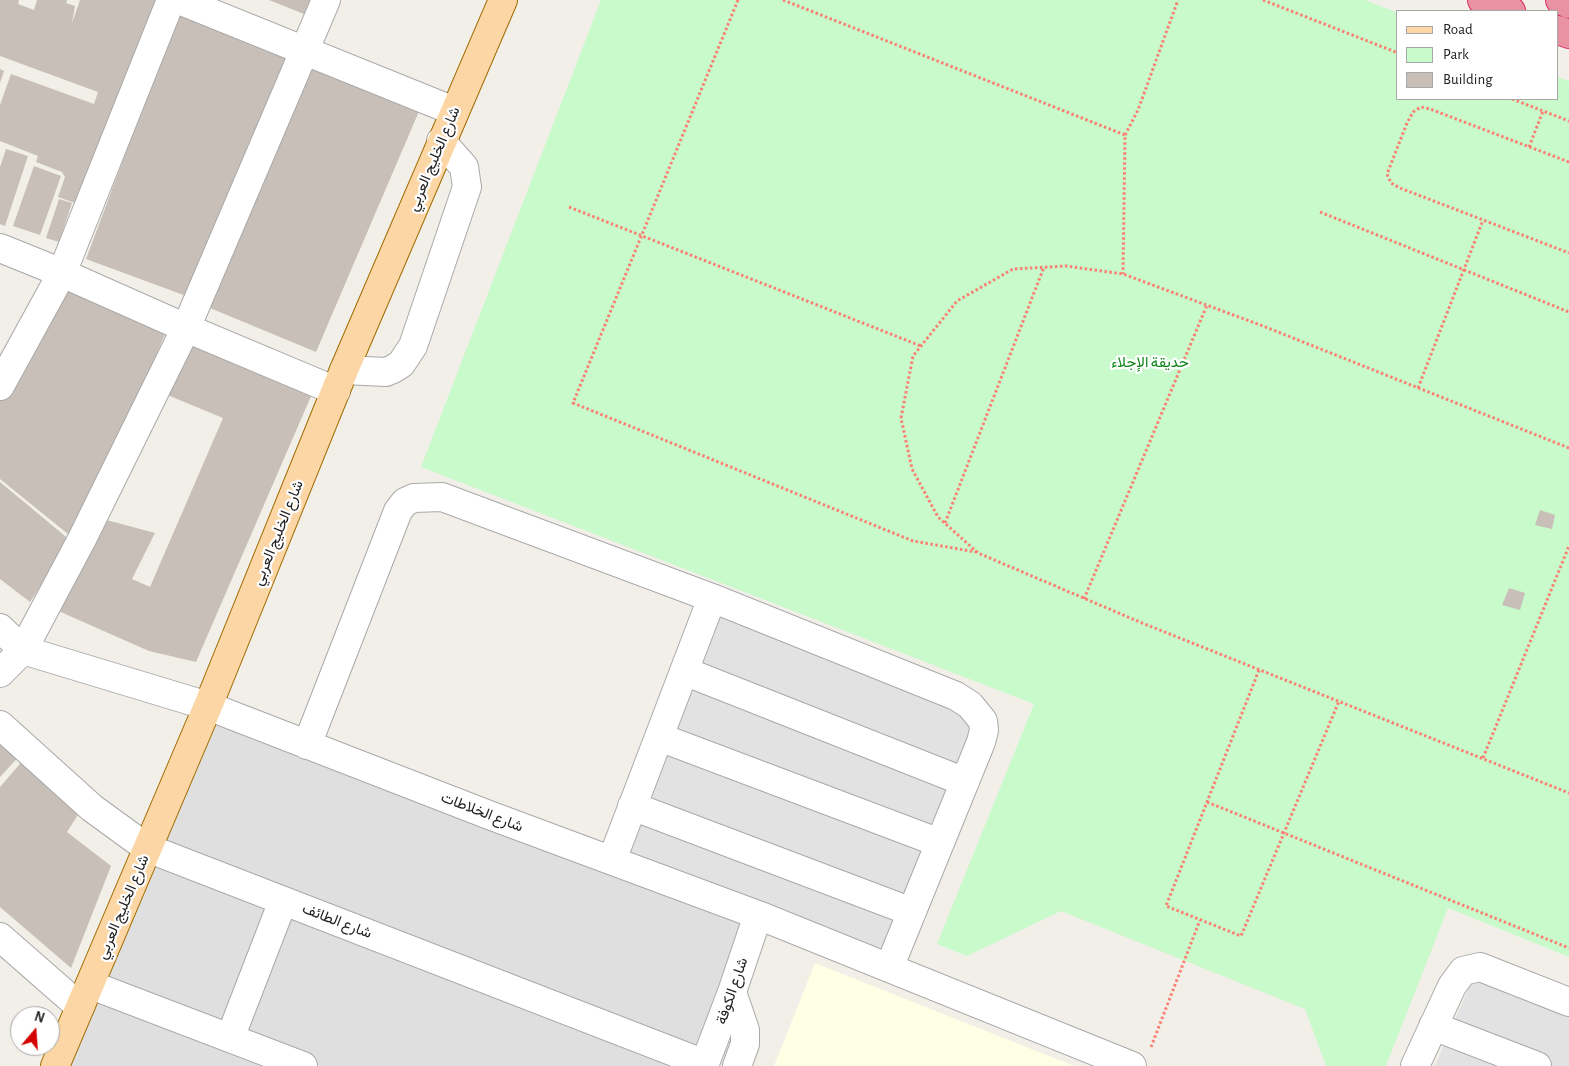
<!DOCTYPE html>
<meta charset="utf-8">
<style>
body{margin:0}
#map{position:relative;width:1569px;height:1066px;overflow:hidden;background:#f2efe9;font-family:"Alegreya Sans",sans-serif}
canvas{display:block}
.legend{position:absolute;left:1396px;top:10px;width:162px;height:90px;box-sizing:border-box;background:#fff;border:1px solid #a7a7a7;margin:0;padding:6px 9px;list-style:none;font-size:15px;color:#222}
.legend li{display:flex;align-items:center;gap:10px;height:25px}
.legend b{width:25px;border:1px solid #a7a7a7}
.north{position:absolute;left:10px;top:1006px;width:50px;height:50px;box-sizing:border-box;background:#fff;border:1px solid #a7a7a7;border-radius:50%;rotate:18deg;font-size:14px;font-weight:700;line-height:20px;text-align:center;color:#222}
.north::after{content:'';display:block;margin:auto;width:18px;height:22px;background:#d40000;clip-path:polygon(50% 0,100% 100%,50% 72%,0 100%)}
</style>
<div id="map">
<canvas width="1569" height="1066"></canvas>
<ul class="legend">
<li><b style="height:6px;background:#fcd6a4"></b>Road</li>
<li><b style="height:14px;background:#c8facc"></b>Park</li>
<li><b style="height:14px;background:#c7bfb8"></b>Building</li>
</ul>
<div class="north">N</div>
</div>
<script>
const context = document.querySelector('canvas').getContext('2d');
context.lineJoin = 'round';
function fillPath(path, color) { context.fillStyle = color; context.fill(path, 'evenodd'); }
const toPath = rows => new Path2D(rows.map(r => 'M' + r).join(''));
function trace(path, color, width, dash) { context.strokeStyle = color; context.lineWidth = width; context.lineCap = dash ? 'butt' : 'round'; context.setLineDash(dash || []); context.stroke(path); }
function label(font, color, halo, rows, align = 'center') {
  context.font = font + ' "Alegreya Sans",Vazirmatn,sans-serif'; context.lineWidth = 4.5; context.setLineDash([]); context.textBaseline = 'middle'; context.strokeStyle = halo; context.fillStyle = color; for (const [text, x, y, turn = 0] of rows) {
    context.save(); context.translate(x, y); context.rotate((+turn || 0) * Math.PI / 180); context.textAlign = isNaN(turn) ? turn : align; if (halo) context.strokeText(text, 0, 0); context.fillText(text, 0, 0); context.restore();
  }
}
fillPath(toPath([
 [208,706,758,915,699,1066,55,1066]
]), '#e0dfdf');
fillPath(toPath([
 [815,963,1074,1066,774,1066]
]), '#ffffe5');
fillPath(toPath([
 [601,0,1365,0,1398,13,1398,99,1558,99,1558,77,1569,81,1569,957,1448,908,1386,1066,1326,1066,1305,1009,1061,911,967,956,937,944,1034,704,421,467]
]), '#c8facc');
fillPath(toPath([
 [712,598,982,721,888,965,612,860],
 [1474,976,1569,1015,1569,1066,1435,1066]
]), '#e2e2e2');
fillPath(toPath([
 [0,0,19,0,18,4,34,10,37,0,67,0,66,3,75,6,72,23,80,0,161,0,86,207,58,197,65,177,62,172,36,162,38,156,0,141,0,105,11,74,94,104,98,92,0,56],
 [269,0,310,0,304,14],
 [180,8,289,51,189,297,86,259],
 [309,64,420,109,316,352,210,308],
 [0,69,4,71,0,83],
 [6,149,28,156,5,226,0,224,0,167],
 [34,166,61,176,40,235,13,226],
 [59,199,72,203,59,242,46,238],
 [64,283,169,325,118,445,68,534,0,479,0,400],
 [195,336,315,387,196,662,149,651,56,610,99,518,155,533,132,579,150,587,223,418,165,394],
 [0,482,71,541,30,602,0,579],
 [1540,510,1555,515,1552,529,1535,525],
 [1509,588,1525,593,1520,610,1502,605],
 [0,741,22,753,0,777],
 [25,758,83,807,67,832,111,866,71,968,0,907,0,787]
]), '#c7bfb8');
const minor = toPath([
 [179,0,454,111],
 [0,248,62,273,186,328,336,391],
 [344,370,386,372,393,369,401,364,413,346,467,187,464,167,441,141],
 [0,386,62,273,171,0],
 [0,628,23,650,208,706,489,815,758,915,1132,1066],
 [684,671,965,782],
 [0,673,23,650,82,539,186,328,326,0],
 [0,725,92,808,147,848,705,1064],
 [659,737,940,843],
 [307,745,398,511,405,502,414,498,442,497,712,598,956,696,970,705,983,721,984,730,981,742,889,968],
 [632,806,912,912],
 [612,860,712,598],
 [0,937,80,1007],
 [91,985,303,1066],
 [732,992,745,1030,745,1044,737,1066],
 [1433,1026,1537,1066],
 [230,1038,283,901],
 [704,1066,732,992,758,915],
 [1415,1066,1452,986,1463,971,1480,967,1569,1002]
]);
const major = toPath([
 [55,1066,208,706,344,370,503,0]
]);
const highway = toPath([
 [1482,0,1511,11],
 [1560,0,1569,4],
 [1558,30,1569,34]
]);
trace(minor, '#a9a9a9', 30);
trace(major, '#a06b00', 30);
trace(highway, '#dc2a67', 30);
trace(toPath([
 [738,0,573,403,913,541,976,552],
 [783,0,1125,135,1123,274],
 [1263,0,1398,53],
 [1512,99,1569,121],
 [1125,135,1138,110,1178,0],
 [1529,147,1543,111],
 [1569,162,1430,109,1421,107,1413,112,1407,123,1387,174,1391,183,1400,188,1569,253],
 [569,207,921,346],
 [1320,212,1569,312],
 [1418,388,1483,220],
 [1569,448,1263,326,1123,274,1066,266,1013,269,957,301,913,356,901,418,912,469,938,517,978,553,1142,623,1569,793],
 [945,523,1044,267],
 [1084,599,1207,305],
 [1259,670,1166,906,1241,936,1339,701],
 [1483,758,1569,546],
 [1207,802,1569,948],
 [1151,1047,1200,920]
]), '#fa8072', 3, [2.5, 2.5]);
trace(minor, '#fff', 28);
trace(major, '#fcd6a4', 28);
trace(highway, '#e892a2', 28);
label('15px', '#222', '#fff', [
 ["شارع الخليج العربي",434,159,-67],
 ["شارع الخليج العربي",278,533,-68],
 ["شارع الخلاطات",482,812,21],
 ["شارع الخليج العربي",123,907,-67],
 ["شارع الطائف",337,921,21],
 ["شارع الكوفة",732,991,-71]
]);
label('15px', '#0c8416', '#fff', [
 ["حديقة الإجلاء",1150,362]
]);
</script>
